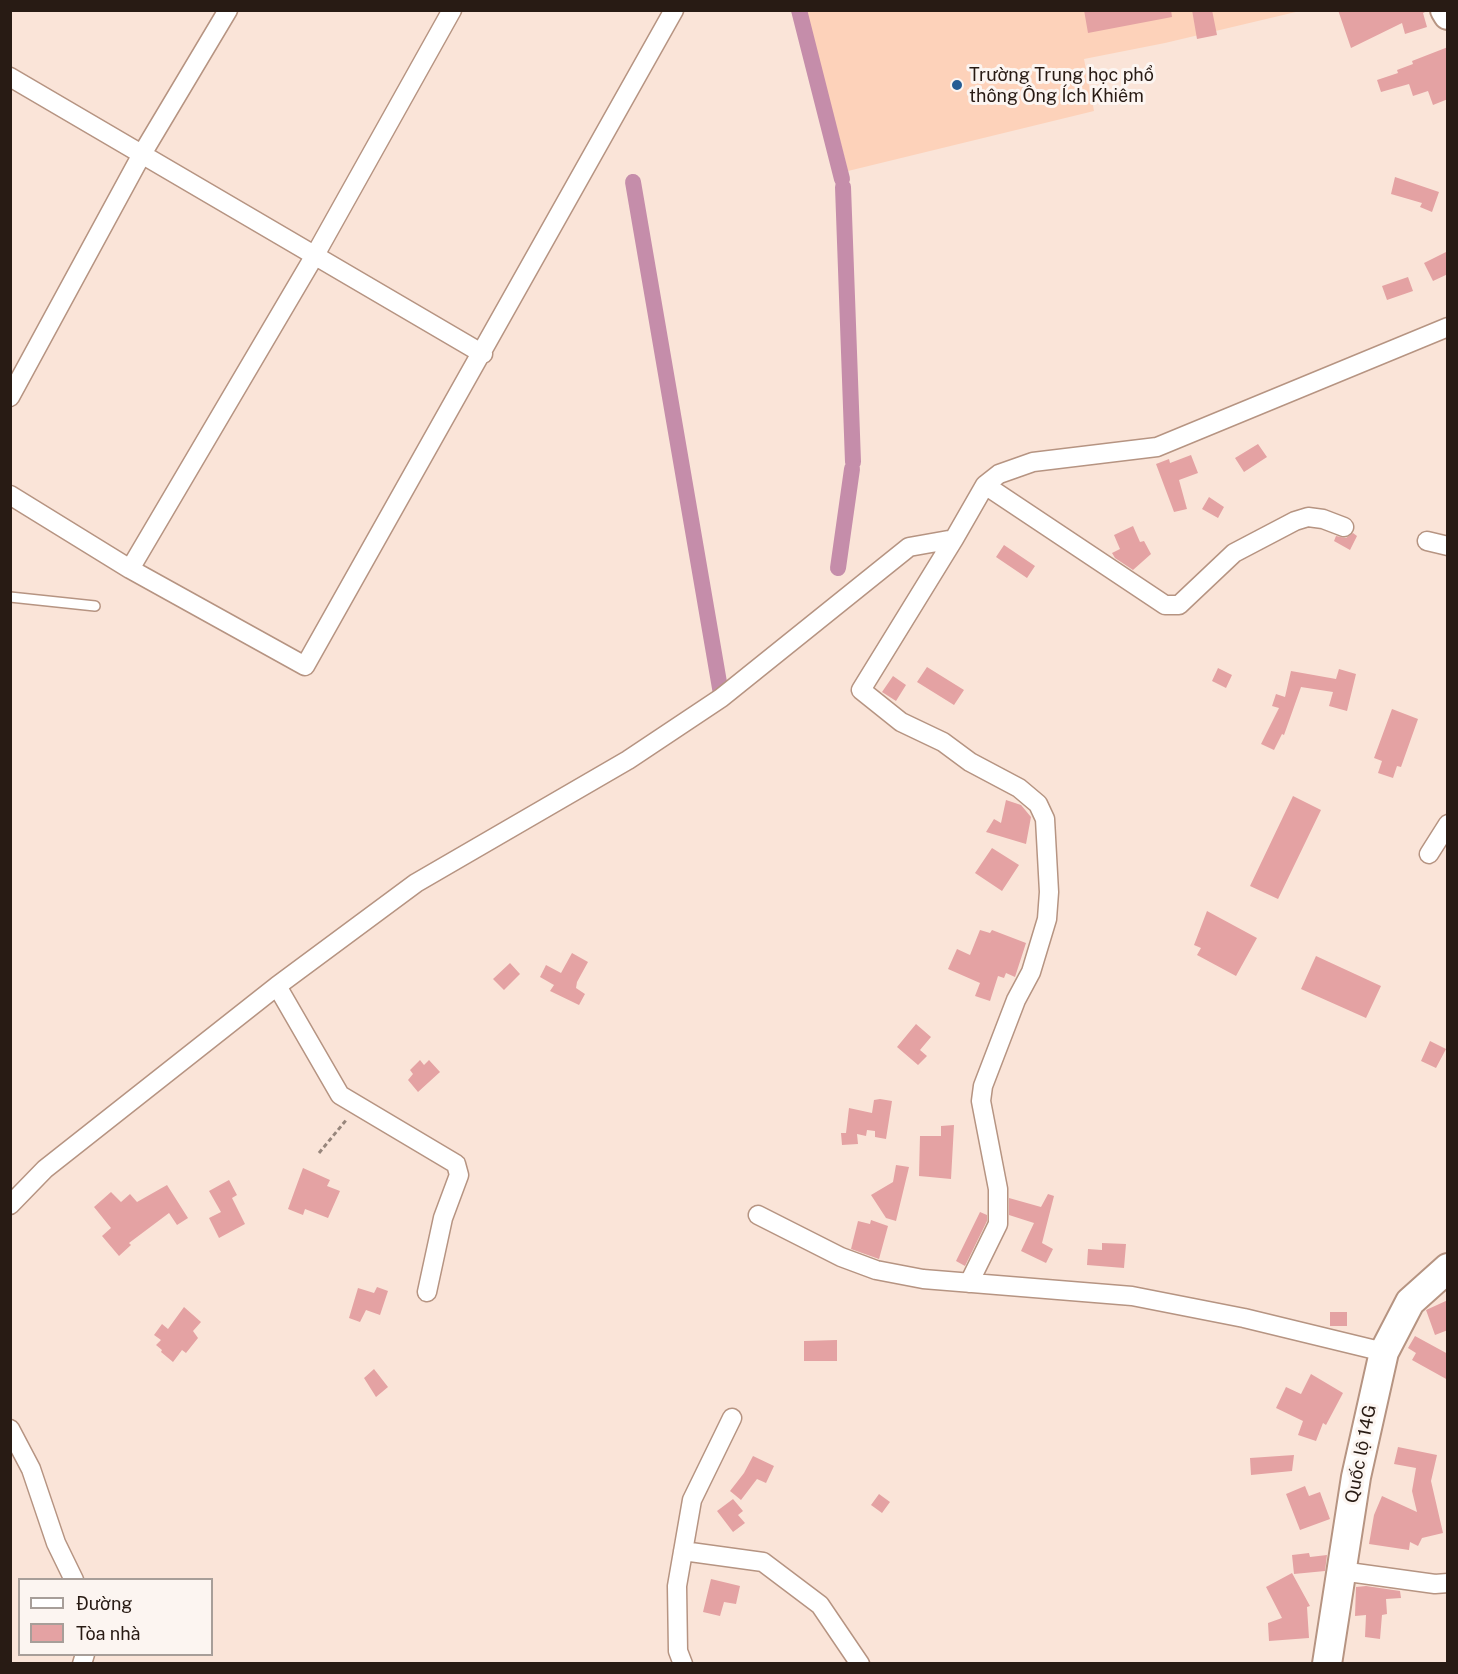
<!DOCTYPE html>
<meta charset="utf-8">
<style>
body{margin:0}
#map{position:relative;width:1458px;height:1674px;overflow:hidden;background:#fae4d8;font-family:"Public Sans",sans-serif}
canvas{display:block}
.frame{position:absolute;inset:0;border:12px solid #281b14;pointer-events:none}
.legend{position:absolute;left:18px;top:1578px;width:195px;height:78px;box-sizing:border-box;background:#fcf5f1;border:2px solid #a79e99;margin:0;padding:8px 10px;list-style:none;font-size:18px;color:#281b14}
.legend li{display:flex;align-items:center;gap:12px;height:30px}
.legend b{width:30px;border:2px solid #a79e99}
</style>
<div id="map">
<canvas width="1458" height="1674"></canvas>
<div class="frame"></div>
<ul class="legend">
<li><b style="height:8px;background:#fff"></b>Đường</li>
<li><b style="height:16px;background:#e4a2a3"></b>Tòa nhà</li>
</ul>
</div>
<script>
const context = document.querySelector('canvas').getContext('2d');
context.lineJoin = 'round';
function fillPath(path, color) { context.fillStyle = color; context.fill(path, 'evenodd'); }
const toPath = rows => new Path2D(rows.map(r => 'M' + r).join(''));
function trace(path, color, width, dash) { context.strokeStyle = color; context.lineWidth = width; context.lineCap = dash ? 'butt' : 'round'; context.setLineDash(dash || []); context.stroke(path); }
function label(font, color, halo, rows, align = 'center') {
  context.font = font + ' "Public Sans",sans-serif'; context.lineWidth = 6; context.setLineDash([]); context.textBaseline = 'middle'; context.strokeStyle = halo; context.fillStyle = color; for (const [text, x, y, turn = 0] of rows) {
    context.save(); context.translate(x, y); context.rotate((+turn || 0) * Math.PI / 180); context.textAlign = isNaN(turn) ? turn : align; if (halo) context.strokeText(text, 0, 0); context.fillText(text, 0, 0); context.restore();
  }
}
fillPath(toPath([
 [806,11,1300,11,1165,43,1084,59,1094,111,848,171]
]), '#fdd2ba');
trace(toPath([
 [799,10,842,179],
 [633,182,721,694],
 [843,187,853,462],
 [838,568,852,469]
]), '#c58daa', 16);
fillPath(toPath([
 [1084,10,1171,10,1172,17,1088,33],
 [1192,10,1212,10,1217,35,1197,39],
 [1338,10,1429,10,1423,13,1427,27,1405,34,1402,23,1351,48],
 [1448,47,1448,99,1433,105,1428,91,1413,96,1409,84,1381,92,1377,80,1398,73,1397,70,1413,64,1412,61],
 [1395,177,1439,192,1432,212,1420,207,1422,203,1391,194],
 [1448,251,1448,274,1433,281,1424,263],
 [1408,277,1413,291,1387,300,1382,286],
 [1258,444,1267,457,1244,472,1235,458],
 [1191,455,1198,473,1179,480,1187,509,1174,512,1156,464,1169,459,1170,463],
 [1209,497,1224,507,1218,518,1202,509],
 [1133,526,1140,542,1144,541,1151,554,1133,570,1115,558,1112,553,1120,549,1114,535],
 [1353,533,1357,536,1350,550,1334,541,1336,536,1346,538],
 [1004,545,1035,566,1027,578,996,557],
 [927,667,964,690,954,705,917,682],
 [1218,668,1232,675,1226,688,1212,681],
 [1339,669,1356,674,1347,711,1329,706,1333,692,1301,687,1284,735,1282,734,1274,750,1261,744,1279,708,1272,706,1276,694,1285,697,1291,671,1336,679],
 [893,676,906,685,896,701,882,692],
 [1392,709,1418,719,1401,767,1397,766,1393,778,1378,773,1382,761,1374,758],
 [1293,796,1321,810,1278,899,1250,886],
 [1006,800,1021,805,1031,817,1026,844,986,832,994,819,1001,823],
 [992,848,1019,865,1002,891,975,873],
 [1207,911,1257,938,1236,976,1197,955,1201,948,1194,945],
 [980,930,990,933,992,930,1026,943,1015,977,1006,973,1004,978,998,976,990,1001,975,996,980,983,948,969,957,949,970,955],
 [572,953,588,962,577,982,576,988,585,994,579,1005,550,991,554,985,540,977,546,965,561,973],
 [1316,956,1381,986,1366,1018,1301,989],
 [510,963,520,974,504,990,493,979],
 [916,1024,931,1037,920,1050,927,1056,918,1065,897,1047],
 [1430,1041,1446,1049,1436,1068,1421,1061],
 [420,1060,424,1065,429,1060,440,1072,418,1092,408,1080,413,1074,410,1070],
 [880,1099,892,1101,886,1139,875,1137,875,1131,867,1130,866,1136,857,1134,858,1144,842,1145,841,1133,846,1133,849,1108,872,1113,874,1100],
 [954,1125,951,1179,919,1176,920,1136,941,1136,941,1126],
 [896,1165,909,1167,896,1221,886,1218,871,1195,893,1182],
 [303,1168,330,1180,327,1186,340,1191,328,1218,305,1209,303,1215,288,1209],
 [229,1180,237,1195,232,1198,245,1224,219,1238,209,1218,221,1212,209,1191],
 [167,1185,188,1218,177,1225,169,1213,129,1243,131,1245,119,1256,102,1236,111,1228,94,1207,111,1192,121,1202,130,1194,137,1202],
 [1048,1194,1054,1196,1042,1243,1053,1249,1046,1263,1021,1251,1034,1223,1009,1215,1009,1198,1041,1207],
 [980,1212,987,1215,987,1221,965,1266,956,1261],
 [871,1220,888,1226,879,1259,851,1249,858,1221,870,1224],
 [1102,1243,1126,1244,1124,1268,1087,1265,1088,1249,1102,1250],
 [377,1287,388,1291,380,1315,366,1310,360,1322,349,1318,358,1288,374,1293],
 [1448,1300,1448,1330,1435,1335,1426,1310],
 [184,1307,201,1322,193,1331,198,1338,186,1353,182,1350,173,1362,161,1352,162,1350,156,1345,161,1340,154,1335,162,1324,168,1329],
 [1330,1312,1347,1312,1347,1326,1330,1326],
 [1415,1336,1448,1354,1448,1380,1412,1360,1416,1353,1408,1348],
 [837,1340,837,1361,804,1361,804,1341],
 [374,1369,388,1387,376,1397,364,1378],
 [1311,1374,1343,1393,1326,1425,1323,1423,1316,1441,1298,1435,1303,1421,1276,1408,1286,1387,1301,1394],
 [1398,1447,1437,1455,1431,1481,1443,1533,1422,1538,1418,1546,1410,1542,1409,1550,1369,1544,1374,1515,1382,1496,1417,1512,1412,1491,1416,1468,1394,1464],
 [1294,1455,1292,1471,1251,1475,1250,1458],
 [753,1456,774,1466,766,1483,757,1479,741,1500,730,1491,744,1473],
 [1305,1486,1309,1496,1320,1492,1330,1519,1300,1530,1286,1494],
 [879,1494,890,1502,882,1513,871,1505],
 [733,1499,743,1511,738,1515,745,1523,733,1532,717,1511],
 [1309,1553,1310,1557,1327,1555,1325,1571,1294,1574,1292,1555],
 [1292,1573,1310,1606,1307,1607,1309,1638,1269,1641,1268,1623,1282,1618,1266,1587],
 [711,1579,740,1586,736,1604,724,1602,720,1616,703,1612],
 [1366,1586,1400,1591,1401,1598,1386,1599,1387,1614,1382,1615,1380,1639,1365,1637,1366,1615,1355,1616,1356,1587]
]), '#e4a2a3');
const lane = toPath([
 [10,597,95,606]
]);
const street = toPath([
 [10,77,483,354],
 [10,397,142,154,228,10],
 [985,485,1165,605,1179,605,1234,553,1295,521,1308,517,1323,519,1344,527],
 [10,495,130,569,305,666,674,10],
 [954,539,861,690,901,722,943,742,970,762,1019,788,1038,804,1045,819,1049,892,1047,919,1031,972,1016,1000,983,1086,981,1101,998,1189,998,1224,969,1283],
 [1427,541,1448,546],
 [130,569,315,255,452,10],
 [1429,854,1448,824],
 [277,986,340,1095,456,1164,459,1175,443,1218,427,1292],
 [10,1205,45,1169,277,986,416,883,628,760,721,698,909,547,954,539,985,485,999,474,1033,462,1157,447,1448,327],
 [758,1215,841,1257,876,1270,923,1279,1132,1296,1244,1318,1384,1352],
 [10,1429,31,1469,56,1543,74,1580],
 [683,1551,763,1562,820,1605,860,1664],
 [1341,1571,1435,1584,1448,1583],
 [82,1664,85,1654],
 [683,1664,678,1651,677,1586,692,1500,732,1418]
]);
const primary = toPath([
 [1445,10,1448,15],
 [1327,1664,1356,1477,1384,1352,1410,1302,1448,1268]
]);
trace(lane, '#b69482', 12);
trace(street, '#b69482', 21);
trace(primary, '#b69482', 32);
trace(toPath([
 [319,1153,347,1119]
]), '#97867c', 3, [4.5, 3]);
trace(lane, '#fff', 9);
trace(street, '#fff', 18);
trace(primary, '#fff', 28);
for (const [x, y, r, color] of [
 [957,85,6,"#255c94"]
]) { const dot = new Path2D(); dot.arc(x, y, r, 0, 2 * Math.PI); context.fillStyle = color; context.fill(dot); trace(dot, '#fcf5f1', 2); }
label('18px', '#281b14', '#fcf5f1', [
 ["Trường Trung học phổ",969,75],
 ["thông Ông Ích Khiêm",969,96]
], 'left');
label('18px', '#281b14', '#fcf5f1', [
 ["Quốc lộ 14G",1361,1454,-79]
]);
</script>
